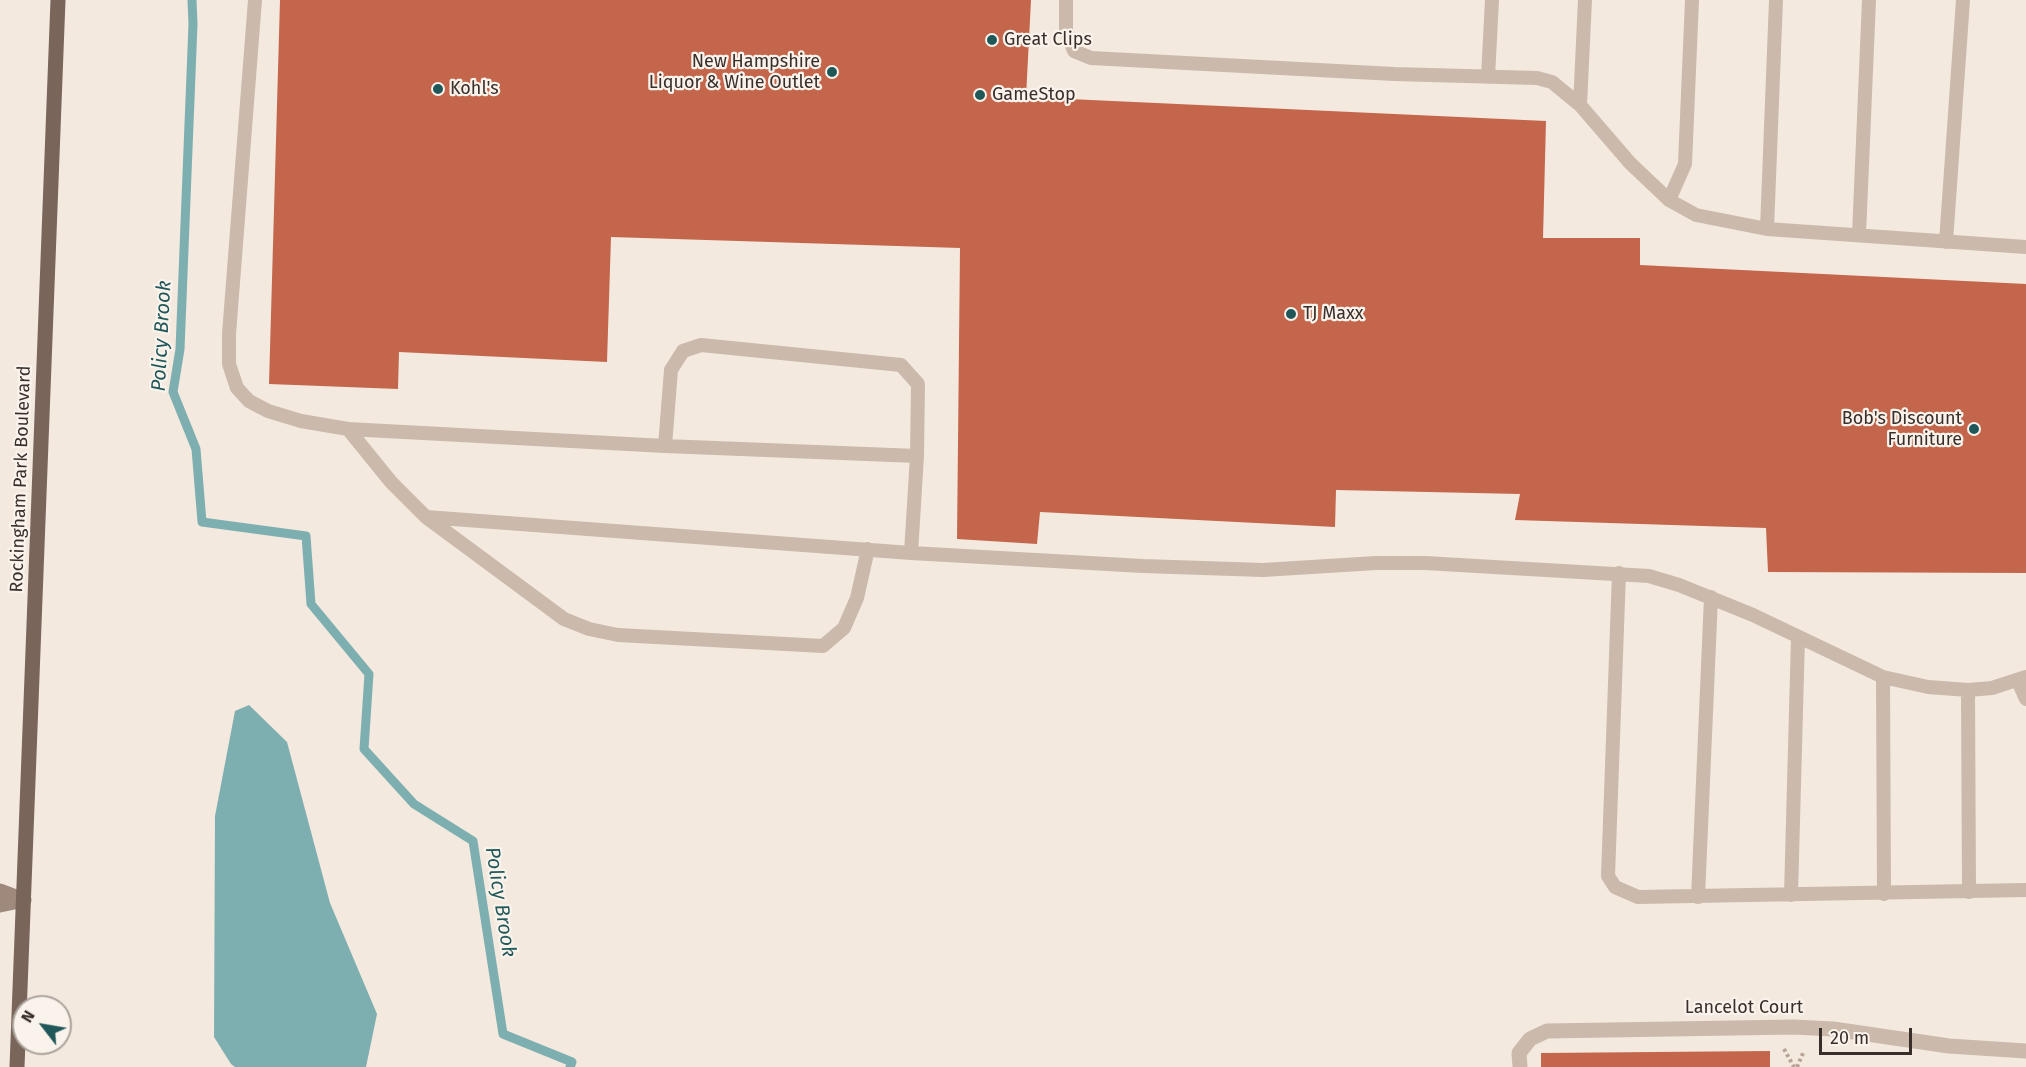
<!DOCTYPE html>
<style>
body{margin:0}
#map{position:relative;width:2026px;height:1067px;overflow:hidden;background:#f3e9df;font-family:"Fira Sans",sans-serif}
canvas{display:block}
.north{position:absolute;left:12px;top:995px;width:60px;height:60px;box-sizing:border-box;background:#faf3ec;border:2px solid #ada49e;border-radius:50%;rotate:301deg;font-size:16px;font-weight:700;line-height:24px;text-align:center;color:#392e2a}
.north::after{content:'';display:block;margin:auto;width:21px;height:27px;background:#20585a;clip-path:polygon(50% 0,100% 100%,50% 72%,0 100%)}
.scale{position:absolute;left:1819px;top:1028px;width:93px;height:27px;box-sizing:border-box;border:3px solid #392e2a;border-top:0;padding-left:8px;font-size:18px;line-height:21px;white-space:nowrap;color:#392e2a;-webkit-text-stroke:4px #faf3ec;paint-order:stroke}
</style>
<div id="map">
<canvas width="2026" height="1067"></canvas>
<div class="north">N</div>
<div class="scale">20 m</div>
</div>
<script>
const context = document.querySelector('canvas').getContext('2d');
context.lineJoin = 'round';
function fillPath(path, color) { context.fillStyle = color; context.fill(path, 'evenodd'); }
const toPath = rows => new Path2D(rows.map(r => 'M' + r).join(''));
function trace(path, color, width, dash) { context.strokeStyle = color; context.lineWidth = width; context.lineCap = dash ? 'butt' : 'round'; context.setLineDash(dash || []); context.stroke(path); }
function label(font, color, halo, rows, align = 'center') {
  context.font = font + ' "Fira Sans",sans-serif'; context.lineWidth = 4.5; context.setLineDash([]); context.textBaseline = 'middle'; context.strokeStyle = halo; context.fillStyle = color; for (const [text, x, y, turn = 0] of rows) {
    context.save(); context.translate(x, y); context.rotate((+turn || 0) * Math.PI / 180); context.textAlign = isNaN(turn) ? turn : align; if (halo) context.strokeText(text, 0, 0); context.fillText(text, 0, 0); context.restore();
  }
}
fillPath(toPath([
 [249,705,287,742,330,903,377,1014,366,1067,235,1067,231,1064,214,1037,215,816,235,711]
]), '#7eafb0');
trace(toPath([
 [192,0,193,24,180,349,173,392,196,449,202,522,306,536,311,604,369,674,364,749,414,804,473,841,503,1034,572,1062,570,1067]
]), '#7eafb0', 9);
fillPath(toPath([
 [280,0,1031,0,1026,97,1546,121,1543,238,1640,238,1640,265,2026,284,2026,573,1768,572,1766,528,1515,520,1520,494,1336,490,1335,527,1040,512,1037,544,957,539,960,248,611,237,607,362,399,352,398,389,269,384],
 [1770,1051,1770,1067,1541,1067,1541,1053]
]), '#c4664b');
trace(toPath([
 [1784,1049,1794,1067],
 [1797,1067,1804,1051]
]), '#b7a395', 4, [3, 3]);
trace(toPath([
 [255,0,229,334,229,364,237,388,249,401,268,411,301,421,348,429,391,482,426,517,911,553,1143,566,1263,570,1376,563,1425,563,1649,576,1679,585,1753,615,1883,677,1928,687,1968,690,1992,688,2026,677],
 [1066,0,1066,31,1074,51,1091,58,1394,74,1537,78,1552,82,1580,105,1630,163,1669,200,1696,215,1767,229,2026,247],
 [1488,77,1492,0],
 [1580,105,1585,0],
 [1669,200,1685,164,1692,0],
 [1767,229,1776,0],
 [1859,235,1869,0],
 [1946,242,1963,0],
 [348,429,665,446,917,456,911,553],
 [665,446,671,370,683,351,701,345,901,365,918,384,917,456],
 [426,517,564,619,589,629,618,635,823,646,844,628,857,598,868,549],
 [1619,573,1608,876,1615,887,1638,897,2026,890],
 [1883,677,1884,894],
 [2018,681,2026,699],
 [1968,690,1969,892],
 [1791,895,1798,637],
 [1698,897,1711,597]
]), '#cbb9ab', 14);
trace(toPath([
 [1520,1067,1519,1053,1530,1039,1547,1031,1794,1027,1833,1029,1949,1046,2026,1051]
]), '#cbb9ab', 15);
trace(toPath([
 [0,891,24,900],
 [0,905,24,900]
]), '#9f887c', 15);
trace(toPath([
 [17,1067,58,0]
]), '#7a655b', 15);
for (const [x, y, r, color] of [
 [992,40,6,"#20585a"],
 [832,72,6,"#20585a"],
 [438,89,6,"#20585a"],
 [980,95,6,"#20585a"],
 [1291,314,6,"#20585a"],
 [1974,429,6,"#20585a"]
]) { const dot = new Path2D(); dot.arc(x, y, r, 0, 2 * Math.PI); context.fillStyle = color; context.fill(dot); trace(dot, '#faf3ec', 2); }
label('18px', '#392e2a', '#faf3ec', [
 ["Great Clips",1004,40],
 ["New Hampshire",820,62,"right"],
 ["Liquor & Wine Outlet",820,83,"right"],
 ["Kohl's",450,89],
 ["GameStop",992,95],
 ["TJ Maxx",1303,314],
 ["Bob's Discount",1962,419,"right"],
 ["Furniture",1962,440,"right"]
], 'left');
label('18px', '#392e2a', '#faf3ec', [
 ["Rockingham Park Boulevard",21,479,-88],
 ["Lancelot Court",1744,1008]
]);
label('italic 20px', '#20585a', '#faf3ec', [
 ["Policy Brook",162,336,-87],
 ["Policy Brook",500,902,81]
]);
</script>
